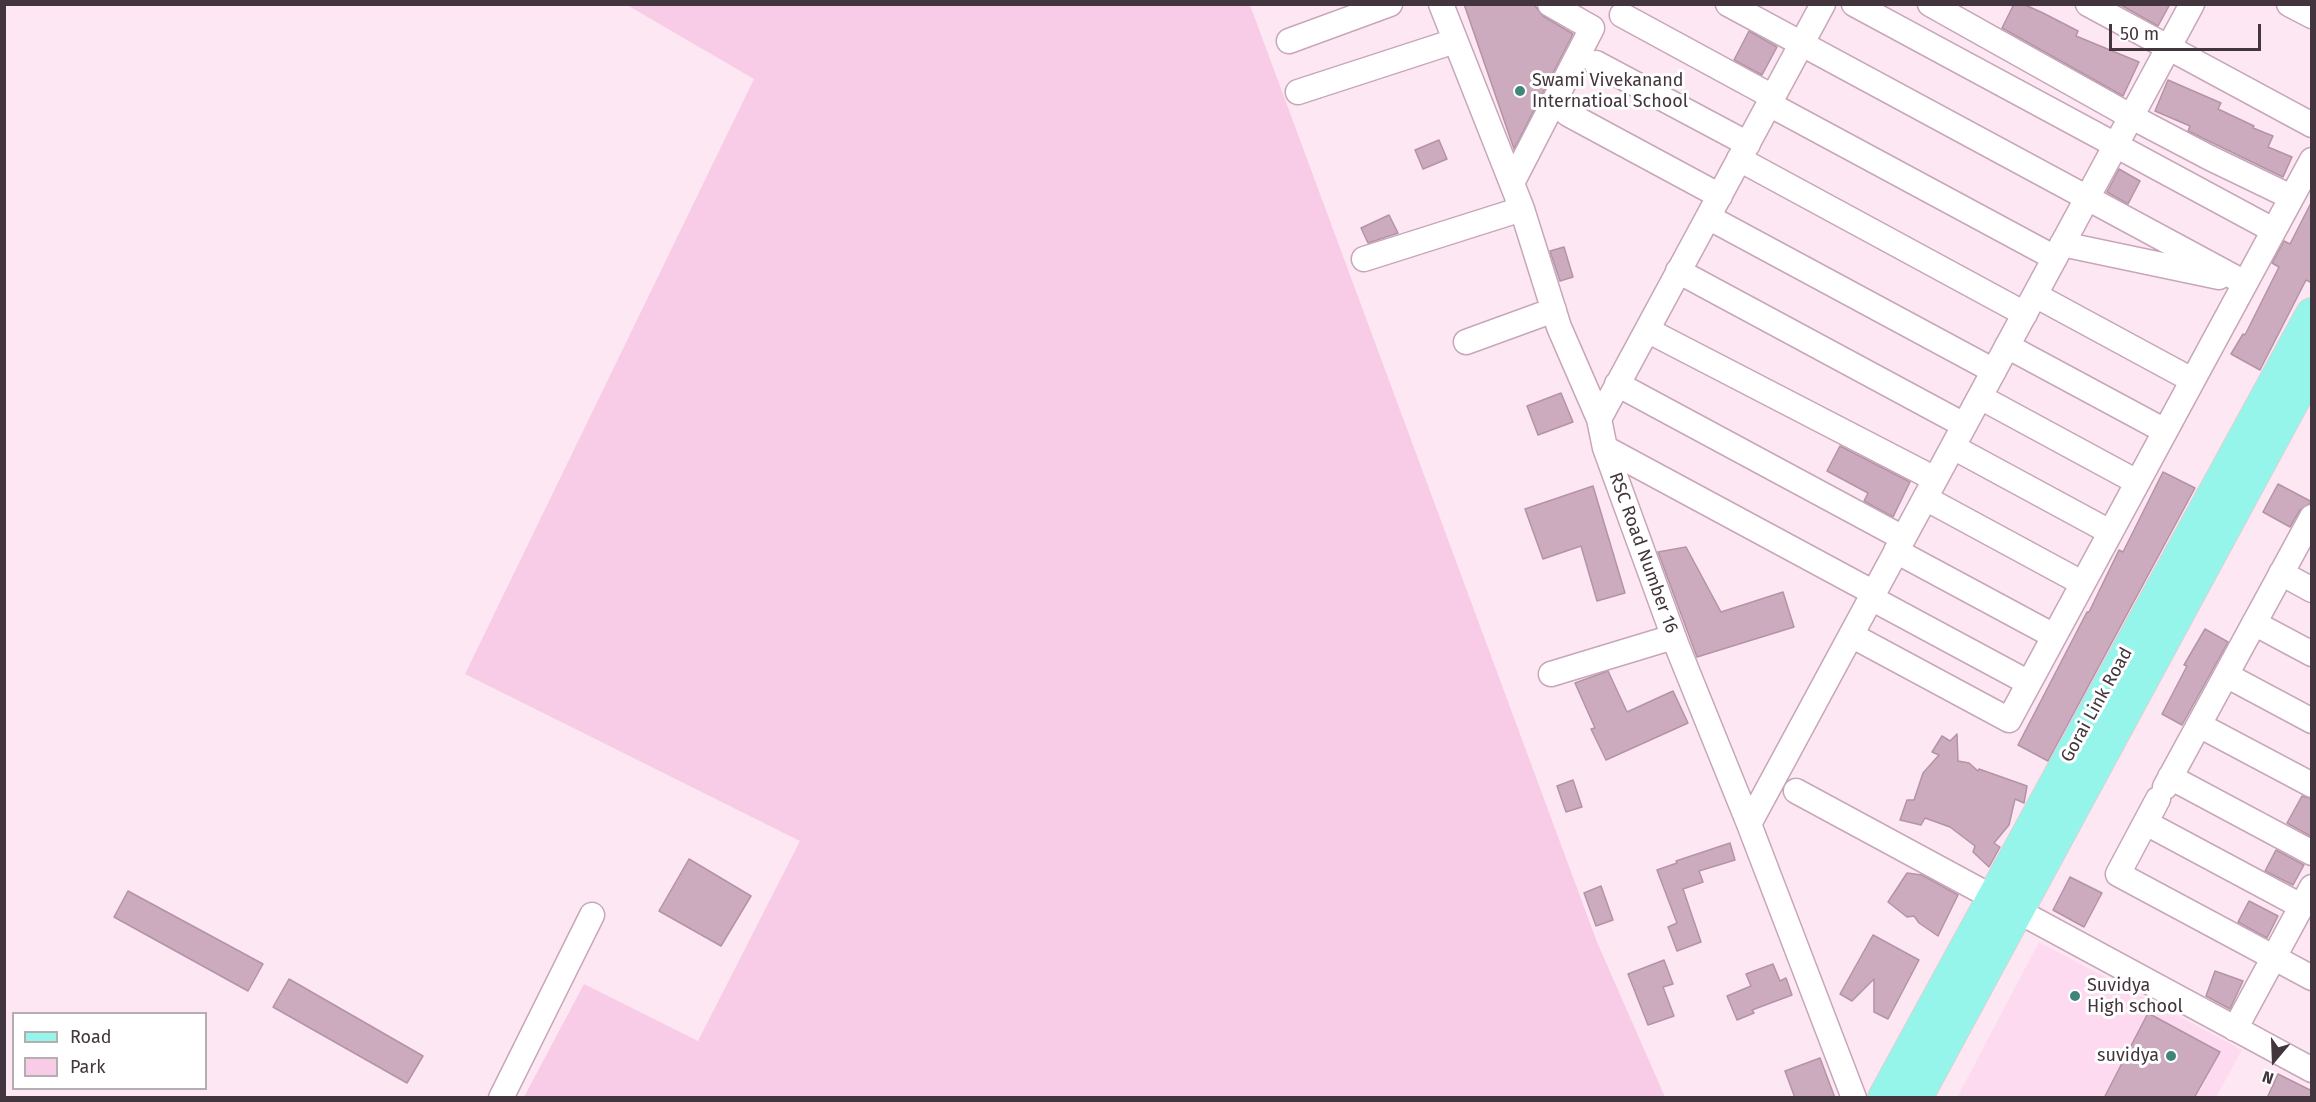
<!DOCTYPE html>
<style>
body{margin:0}
#map{position:relative;width:2316px;height:1102px;overflow:hidden;background:#fde7f3;font-family:"Fira Sans",sans-serif}
canvas{display:block}
.frame{position:absolute;inset:0;border:6px solid #43353d;pointer-events:none}
.legend{position:absolute;left:12px;top:1012px;width:195px;height:78px;box-sizing:border-box;background:#fff;border:2px solid #b4aeb1;margin:0;padding:8px 10px;list-style:none;font-size:18px;color:#43353d}
.legend li{display:flex;align-items:center;gap:12px;height:30px}
.legend b{width:30px;border:2px solid #b4aeb1}
.north{position:absolute;left:2244px;top:1030px;width:60px;height:60px;-webkit-text-stroke:4px #fff;paint-order:stroke;rotate:199deg;font-size:16px;font-weight:700;line-height:24px;text-align:center;color:#43353d}
.north::after{content:'';display:block;margin:auto;width:21px;height:27px;background:#43353d;clip-path:polygon(50% 0,100% 100%,50% 72%,0 100%)}
.scale{position:absolute;left:2109px;top:24px;width:152px;height:27px;box-sizing:border-box;border:3px solid #43353d;border-top:0;padding-left:8px;font-size:18px;line-height:21px;white-space:nowrap;color:#43353d;-webkit-text-stroke:4px #fff;paint-order:stroke}
</style>
<div id="map">
<canvas width="2316" height="1102"></canvas>
<div class="frame"></div>
<ul class="legend">
<li><b style="height:8px;background:#96f5eb"></b>Road</li>
<li><b style="height:16px;background:#f8cce6"></b>Park</li>
</ul>
<div class="north">N</div>
<div class="scale">50 m</div>
</div>
<script>
const context = document.querySelector('canvas').getContext('2d');
context.lineJoin = 'round';
function fillPath(path, color) { context.fillStyle = color; context.fill(path, 'evenodd'); }
const toPath = rows => new Path2D(rows.map(r => 'M' + r).join(''));
function trace(path, color, width, dash) { context.strokeStyle = color; context.lineWidth = width; context.lineCap = dash ? 'butt' : 'round'; context.setLineDash(dash || []); context.stroke(path); }
function label(font, color, halo, rows, align = 'center') {
  context.font = font + ' "Fira Sans",sans-serif'; context.lineWidth = 6; context.setLineDash([]); context.textBaseline = 'middle'; context.strokeStyle = halo; context.fillStyle = color; for (const [text, x, y, turn = 0] of rows) {
    context.save(); context.translate(x, y); context.rotate((+turn || 0) * Math.PI / 180); context.textAlign = isNaN(turn) ? turn : align; if (halo) context.strokeText(text, 0, 0); context.fillText(text, 0, 0); context.restore();
  }
}
fillPath(toPath([
 [2039,942,2242,1050,2216,1097,1957,1098]
]), '#fddaef');
fillPath(toPath([
 [627,5,1250,5,1597,942,1665,1097,524,1097,584,984,698,1041,800,841,465,674,754,79]
]), '#f8cce6');
const building = toPath([
 [1464,4,1532,4,1536,7,1543,16,1573,34,1514,149,1464,4],
 [2014,4,2023,4,2043,13,2078,31,2076,36,2139,62,2123,96,2002,28,2014,4],
 [2119,4,2170,4,2158,26,2119,4],
 [1749,31,1777,47,1762,75,1734,60,1749,31],
 [2168,80,2221,103,2218,109,2254,126,2253,128,2273,136,2268,147,2292,157,2283,177,2188,131,2190,126,2155,111,2168,80],
 [1439,140,1447,159,1423,169,1415,150,1439,140],
 [2119,169,2140,181,2128,204,2107,192,2119,169],
 [2312,201,2312,283,2306,280,2260,370,2231,354,2243,334,2245,335,2279,267,2272,263,2284,241,2290,244,2312,201],
 [1389,215,1398,233,1368,243,1361,228,1389,215],
 [1564,247,1573,277,1560,281,1550,251,1564,247],
 [1561,393,1573,422,1538,435,1527,406,1561,393],
 [1840,446,1910,482,1893,517,1864,501,1868,493,1827,471,1840,446],
 [2163,472,2195,488,2048,761,2018,745,2087,612,2089,612,2119,550,2123,552,2163,472],
 [2278,484,2312,502,2300,510,2290,527,2263,512,2278,484],
 [1593,486,1625,593,1597,601,1581,546,1543,559,1525,509,1593,486],
 [1686,547,1721,612,1783,592,1794,627,1697,657,1658,552,1686,547],
 [2205,629,2228,642,2182,725,2162,714,2187,666,2184,665,2205,629],
 [1608,671,1627,712,1673,691,1688,723,1606,760,1591,729,1595,728,1575,683,1608,671],
 [1957,734,1958,761,1969,763,1978,771,1979,769,2027,786,2024,803,2015,799,2009,825,1994,843,2000,847,1989,867,1973,852,1975,846,1950,827,1925,818,1921,825,1900,820,1907,800,1914,800,1923,773,1939,755,1932,752,1942,736,1950,741,1957,734],
 [1573,780,1582,807,1566,812,1557,786,1573,780],
 [2302,796,2312,799,2312,837,2287,823,2302,796],
 [1730,843,1735,860,1699,871,1703,882,1683,889,1701,942,1677,951,1668,927,1677,923,1657,870,1677,863,1676,861,1730,843],
 [2276,850,2304,865,2293,885,2265,871,2276,850],
 [689,859,751,896,721,946,659,911,689,859],
 [1907,873,1922,875,1958,895,1938,936,1919,923,1914,916,1907,917,1888,902,1907,873],
 [2070,877,2102,893,2084,927,2053,910,2070,877],
 [1601,886,1613,920,1596,926,1584,893,1601,886],
 [128,891,263,964,248,991,114,917,128,891],
 [2249,901,2278,916,2267,938,2238,922,2249,901],
 [1873,935,1919,960,1888,1019,1874,1012,1874,979,1852,1001,1840,994,1873,935],
 [1664,960,1673,984,1663,987,1674,1016,1648,1025,1628,974,1664,960],
 [1773,964,1780,981,1786,978,1792,995,1752,1010,1754,1013,1737,1020,1727,996,1751,986,1746,974,1773,964],
 [2215,971,2243,981,2230,1009,2206,996,2215,971],
 [289,979,423,1056,407,1083,273,1007,289,979],
 [2148,1013,2220,1052,2194,1098,2104,1098,2148,1013],
 [1820,1058,1835,1098,1795,1098,1785,1071,1820,1058],
 [2278,1074,2312,1091,2312,1098,2267,1098,2278,1074]
]);
fillPath(building, '#cdabbf');
trace(building, '#b493a6', 1.5);
const minor = toPath([
 [1441,4,1522,209,1559,327,1599,419,1605,448,1677,646,1749,824,1854,1098],
 [1728,4,2245,283],
 [1854,4,2273,230],
 [1930,4,2130,116,2210,158,2291,197],
 [2088,4,2312,125],
 [2289,4,2312,16],
 [1622,15,1773,97],
 [1289,41,1390,4],
 [1596,63,1748,144],
 [1298,92,1455,41],
 [1769,104,2055,258],
 [1568,114,1720,196],
 [1739,159,2025,314],
 [1512,183,1592,28,1550,4],
 [1708,217,1994,371],
 [2062,244,2219,277],
 [1364,259,1522,209],
 [1678,271,1964,425],
 [2035,295,2192,380],
 [1647,330,1935,479],
 [1466,342,1554,310],
 [2007,346,2165,431],
 [1617,384,1903,538],
 [1980,397,2137,482],
 [1599,419,1823,4],
 [1953,447,2110,532],
 [1605,448,1874,593],
 [1925,498,2082,583],
 [1896,551,2054,636],
 [2281,573,2312,590],
 [1871,598,2029,683],
 [2254,623,2312,654],
 [1851,635,2009,720,2312,160],
 [1551,674,1673,637],
 [2226,675,2312,721],
 [2199,725,2312,785],
 [2170,777,2312,853],
 [2165,787,2312,517],
 [1796,791,2312,1070],
 [2158,799,2118,874,2312,978],
 [2146,823,2301,906],
 [1749,824,2192,4],
 [2235,1029,2312,887],
 [501,1098,592,915]
]);
const major = toPath([
 [1884,1098,2312,314],
 [1916,1098,2312,366]
]);
trace(minor, '#c8a6ba', 27);
trace(major, '#d6d3d4', 34);
trace(minor, '#fff', 24);
trace(major, '#96f5eb', 32);
for (const [x, y, r, color] of [
 [1520,91,6,"#3f857c"],
 [2075,996,6,"#3f857c"],
 [2171,1056,6,"#3f857c"]
]) { const dot = new Path2D(); dot.arc(x, y, r, 0, 2 * Math.PI); context.fillStyle = color; context.fill(dot); trace(dot, '#fff', 2); }
label('18px', '#43353d', '#fff', [
 ["Swami Vivekanand",1532,81],
 ["Internatioal School",1532,102],
 ["Suvidya",2087,986],
 ["High school",2087,1007],
 ["suvidya",2159,1056,"right"]
], 'left');
label('18px', '#43353d', '#fff', [
 ["RSC Road Number 16",1643,553,70],
 ["Gorai Link Road",2097,705,-61]
]);
</script>
